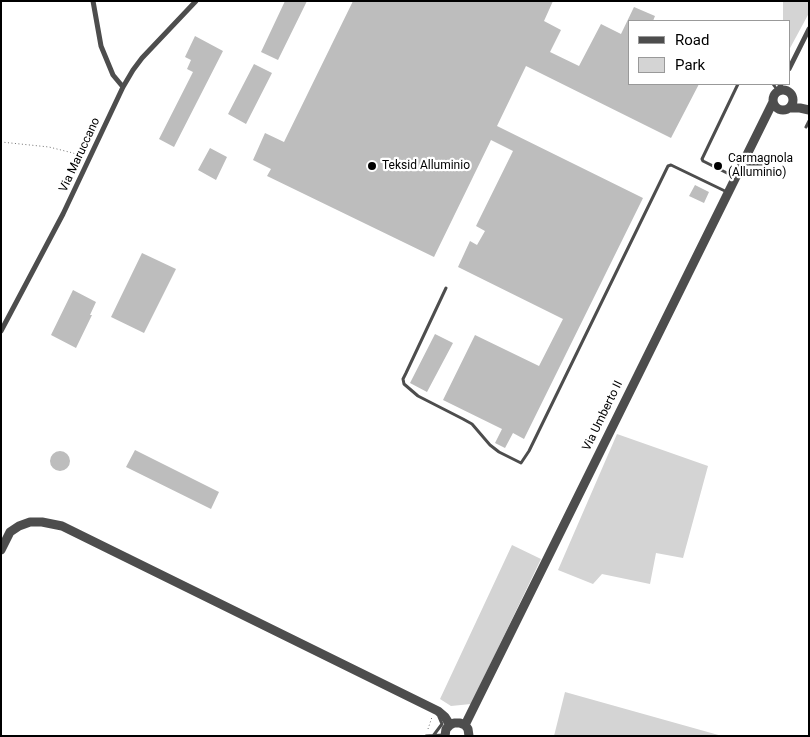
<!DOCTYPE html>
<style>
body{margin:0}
#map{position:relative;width:810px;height:737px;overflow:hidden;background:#fff;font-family:Roboto,sans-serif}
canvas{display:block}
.frame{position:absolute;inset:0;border:2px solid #000;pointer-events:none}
.legend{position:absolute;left:628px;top:20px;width:162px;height:65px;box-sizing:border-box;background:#fff;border:1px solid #999;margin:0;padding:6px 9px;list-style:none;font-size:15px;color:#000}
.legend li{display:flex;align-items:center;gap:10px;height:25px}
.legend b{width:25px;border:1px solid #999}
</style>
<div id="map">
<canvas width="810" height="737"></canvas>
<div class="frame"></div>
<ul class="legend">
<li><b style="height:6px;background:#4d4d4d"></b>Road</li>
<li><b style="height:14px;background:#d4d4d4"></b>Park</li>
</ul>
</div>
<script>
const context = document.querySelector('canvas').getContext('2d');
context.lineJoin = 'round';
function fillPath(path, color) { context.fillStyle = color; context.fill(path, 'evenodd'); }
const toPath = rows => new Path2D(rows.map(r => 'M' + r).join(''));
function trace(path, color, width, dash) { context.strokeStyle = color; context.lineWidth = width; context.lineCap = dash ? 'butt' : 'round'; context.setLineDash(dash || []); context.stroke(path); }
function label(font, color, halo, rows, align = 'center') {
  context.font = font + ' Roboto,sans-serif'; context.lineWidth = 4.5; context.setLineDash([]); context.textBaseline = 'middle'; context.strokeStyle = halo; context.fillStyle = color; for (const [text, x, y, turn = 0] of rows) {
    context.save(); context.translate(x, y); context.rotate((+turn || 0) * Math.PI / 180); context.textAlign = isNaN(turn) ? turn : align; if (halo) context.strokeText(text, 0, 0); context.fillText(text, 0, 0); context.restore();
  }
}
fillPath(toPath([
 [783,1,809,1,809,13,789,50,789,21,783,21],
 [617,434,708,466,683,558,656,553,650,584,602,574,593,584,558,570],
 [512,545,541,559,471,704,451,706,440,699],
 [565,692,722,736,554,736]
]), '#d4d4d4');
fillPath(toPath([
 [285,1,307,1,278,60,261,52],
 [353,1,553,1,544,21,561,30,550,52,579,66,601,24,621,34,634,7,655,16,653,21,629,21,629,84,699,84,671,138,526,66,497,126,643,198,524,439,513,433,505,448,495,443,502,429,443,400,475,335,539,366,563,319,458,267,470,241,477,245,485,231,476,226,513,151,491,140,434,257,267,176,271,169,253,160,265,133,284,142],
 [195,36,223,51,174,147,159,139,193,72,187,69,191,60,185,57],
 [254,64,272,73,246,124,228,114],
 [210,148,227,157,216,180,198,170],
 [695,185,709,192,704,203,689,196],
 [142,253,176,269,144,333,111,317],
 [73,290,96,302,90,315,92,315,76,348,51,335],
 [435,334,453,343,427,392,410,383],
 [135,450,219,492,211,509,126,467],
 '50 461a10 10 0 1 1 20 0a10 10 0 1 1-20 0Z'
]), '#bdbdbd');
trace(toPath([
 [1,142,49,147,73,153,83,158],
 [428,729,432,717]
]), '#6f6f6f', 1, [1, 2.5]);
trace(toPath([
 [773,84,778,91],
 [806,127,809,121],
 [745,164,762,164],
 [735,177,703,161,702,159,738,84],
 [446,288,406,373,403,379,404,384,418,396,463,419,472,424,490,445,499,452,521,463,529,451,668,166,671,165,727,192],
 [426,736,444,735],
 [433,736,442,724,439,717]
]), '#4d4d4d', 3);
trace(toPath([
 [93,1,101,46,113,75,123,87],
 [789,69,809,29],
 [778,91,781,84],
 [1,331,63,214,123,87,133,70,142,58,196,1]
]), '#4d4d4d', 5);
trace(toPath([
 '773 100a10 10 0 1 1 20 0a10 10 0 1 1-20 0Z',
 [790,108,800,108,809,110],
 [1,550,10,532,19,526,30,522,42,522,62,526,438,711,445,717,450,725],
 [465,725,773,102],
 [445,736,446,729,450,725,454,723,460,723,465,725,468,729,469,736]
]), '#4d4d4d', 9);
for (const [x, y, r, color] of [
 [372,166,5,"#000"],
 [718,166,5,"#000"]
]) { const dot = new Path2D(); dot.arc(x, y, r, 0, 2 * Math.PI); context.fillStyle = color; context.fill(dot); trace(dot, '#fff', 2); }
label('12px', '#000', '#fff', [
 ["Via Maruccano",80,155,-65],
 ["Via Umberto II",603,416,-64]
]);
label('12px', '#000', '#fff', [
 ["Carmagnola",728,159],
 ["(Alluminio)",728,173],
 ["Teksid Alluminio",382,166]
], 'left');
</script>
